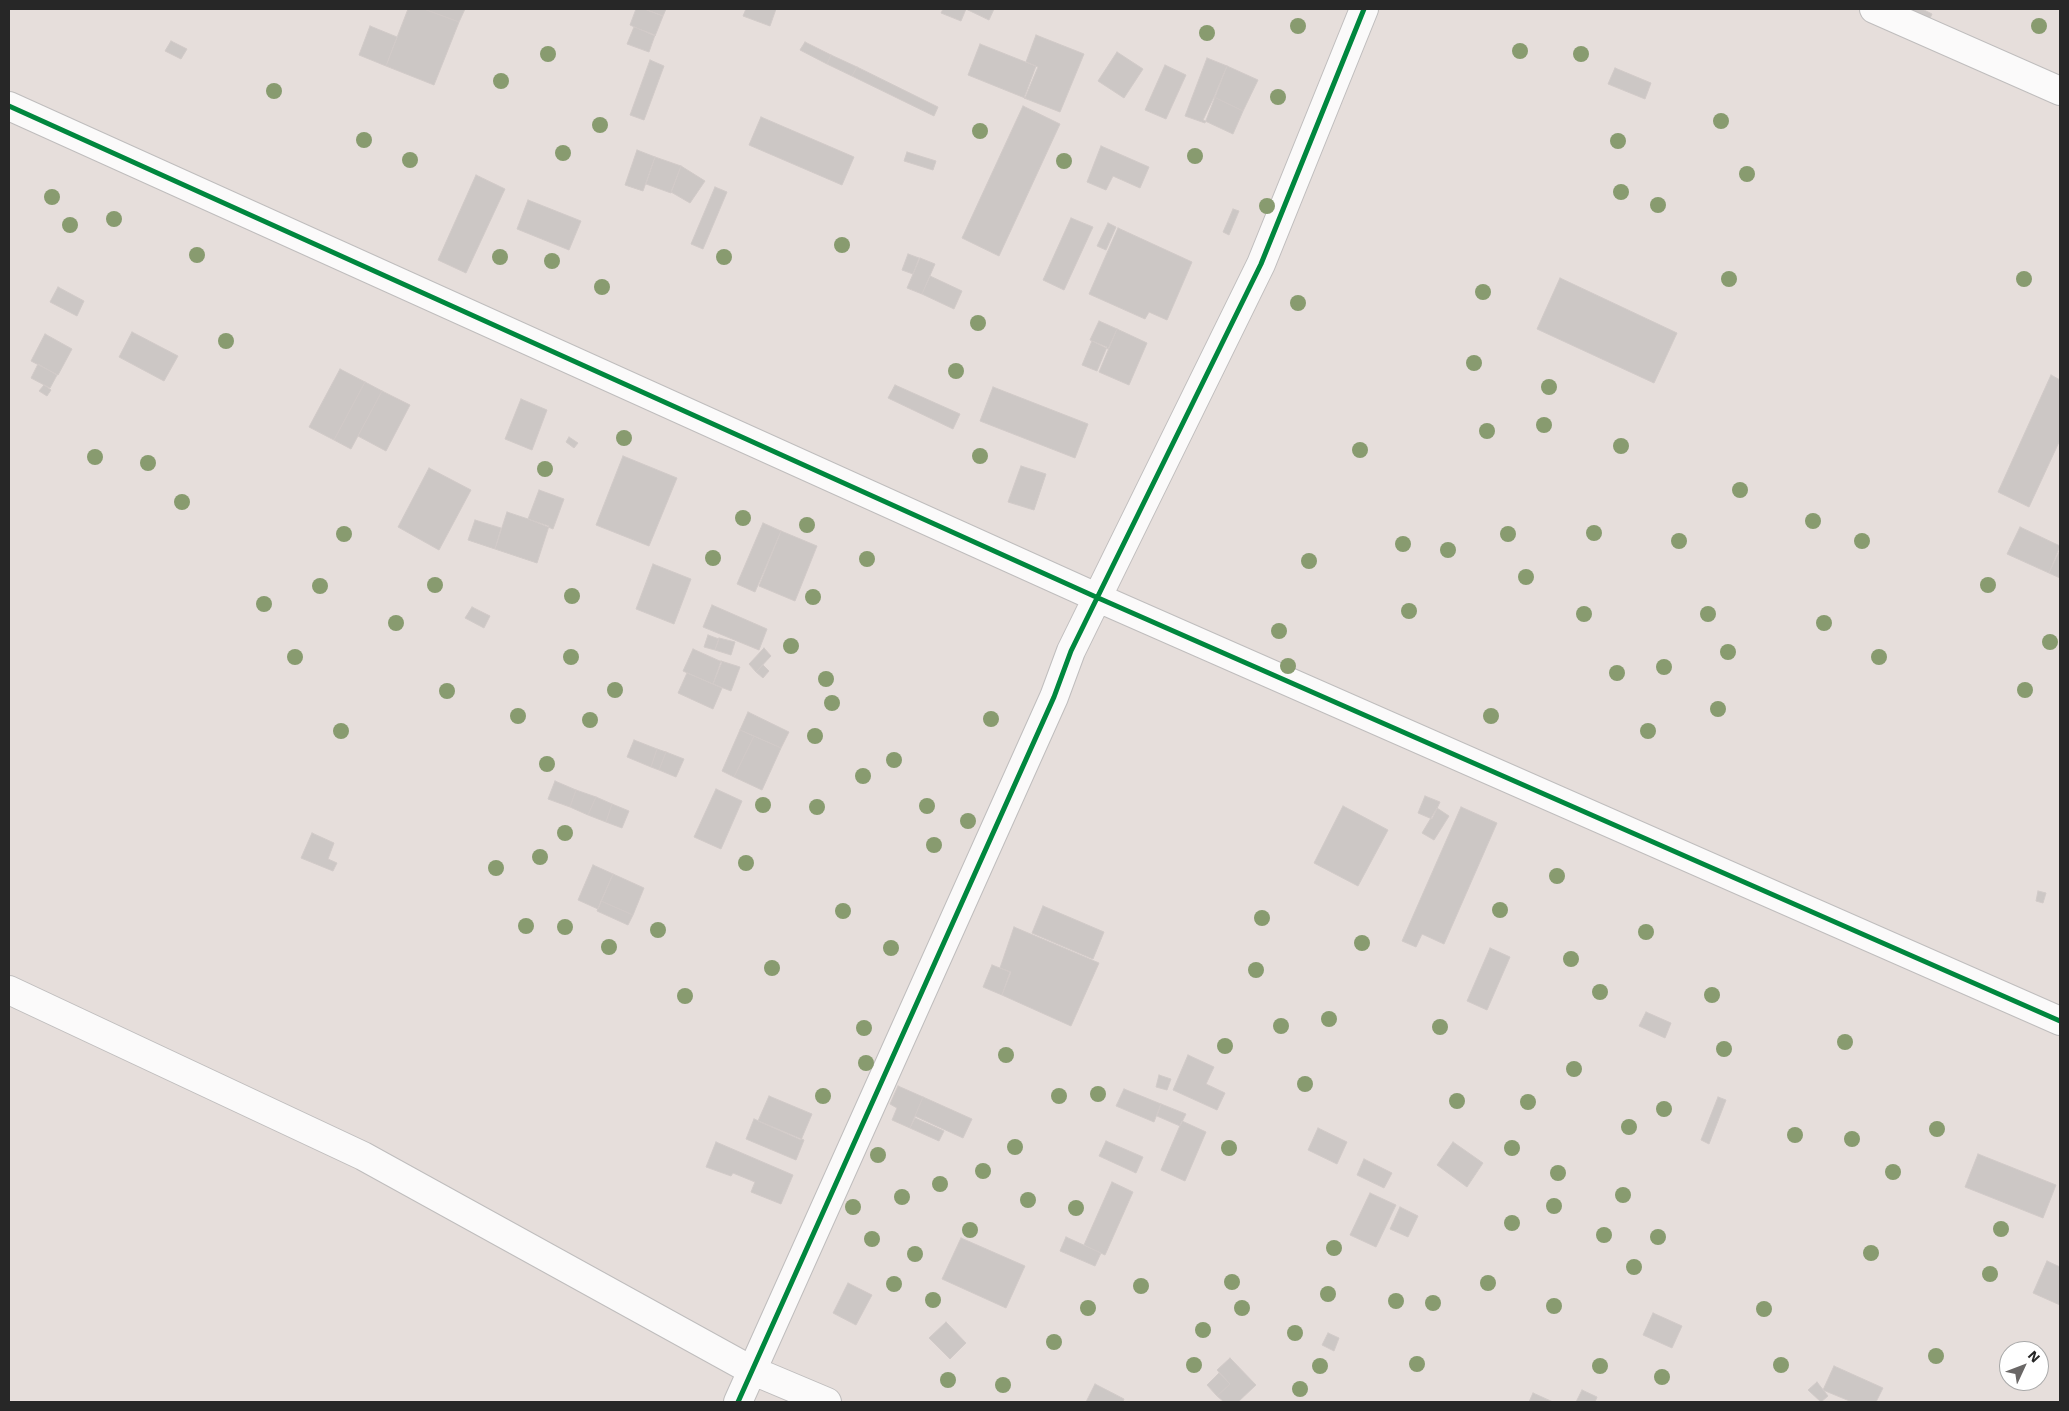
<!DOCTYPE html>
<style>
body{margin:0}
#map{position:relative;width:2069px;height:1411px;overflow:hidden;background:#e6dedb;font-family:"Work Sans",sans-serif}
canvas{display:block}
.frame{position:absolute;inset:0;border:10px solid #272727;pointer-events:none}
.north{position:absolute;left:1999px;top:1341px;width:50px;height:50px;box-sizing:border-box;background:#fff;border:1px solid #a9a9a9;border-radius:50%;rotate:47deg;font-size:14px;font-weight:700;line-height:20px;text-align:center;color:#272727}
.north::after{content:'';display:block;margin:auto;width:18px;height:22px;background:#6a6766;clip-path:polygon(50% 0,100% 100%,50% 72%,0 100%)}
</style>
<div id="map">
<canvas width="2069" height="1411"></canvas>
<div class="frame"></div>
<div class="north">N</div>
</div>
<script>
const context = document.querySelector('canvas').getContext('2d');
context.lineJoin = 'round';
function fillPath(path, color) { context.fillStyle = color; context.fill(path, 'evenodd'); }
const toPath = rows => new Path2D(rows.map(r => 'M' + r).join(''));
function trace(path, color, width, dash) { context.strokeStyle = color; context.lineWidth = width; context.lineCap = dash ? 'butt' : 'round'; context.setLineDash(dash || []); context.stroke(path); }
const building = toPath([
 [408,9,424,9,459,22,434,85,386,66,408,9],
 [424,9,465,9,459,22,424,9],
 [636,9,645,9,663,16,655,36,630,25,636,9],
 [644,9,666,9,663,16,644,9],
 [746,9,776,9,770,26,743,16,746,9],
 [943,9,966,9,961,21,941,13,943,9],
 [966,9,994,9,989,20,966,9],
 [1914,9,1922,9,1932,14,1925,29,1908,21,1914,9],
 [370,26,397,37,386,66,359,55,370,26],
 [634,27,655,35,649,52,627,44,634,27],
 [1036,35,1084,54,1060,112,1024,98,1036,66,1026,62,1036,35],
 [171,41,187,49,181,59,165,51,171,41],
 [805,42,831,55,827,64,800,50,805,42],
 [980,44,1038,67,1025,98,968,75,980,44],
 [1117,52,1143,69,1124,98,1098,81,1117,52],
 [831,55,857,67,852,76,827,64,831,55],
 [1207,58,1227,66,1205,123,1185,116,1207,58],
 [650,60,664,66,644,120,630,115,650,60],
 [1165,65,1186,75,1166,119,1145,110,1165,65],
 [1227,66,1258,80,1243,111,1214,97,1227,66],
 [857,67,938,107,934,116,852,76,857,67],
 [1615,68,1651,83,1645,99,1608,84,1615,68],
 [1214,97,1243,111,1233,134,1203,120,1214,97],
 [1023,106,1060,124,999,256,962,238,1023,106],
 [761,117,854,157,842,185,749,145,761,117],
 [1101,146,1149,167,1140,188,1113,176,1106,190,1087,182,1101,146],
 [637,150,655,157,643,191,625,185,637,150],
 [907,152,936,161,933,170,904,161,907,152],
 [655,157,681,166,671,193,646,184,655,157],
 [681,166,705,181,690,203,671,192,681,166],
 [476,175,505,189,466,273,438,260,476,175],
 [715,187,727,192,703,249,691,244,715,187],
 [528,200,581,221,569,250,517,229,528,200],
 [1233,209,1239,211,1229,235,1223,232,1233,209],
 [1071,218,1093,227,1064,290,1043,280,1071,218],
 [1108,223,1116,227,1106,250,1097,246,1108,223],
 [1118,228,1192,262,1167,320,1149,312,1145,319,1089,294,1118,228],
 [908,254,919,258,913,274,902,270,908,254],
 [920,258,935,264,922,294,907,288,920,258],
 [930,276,962,291,954,309,922,294,930,276],
 [1560,278,1677,333,1654,383,1537,329,1560,278],
 [58,287,84,301,77,316,50,302,58,287],
 [1099,321,1117,329,1108,349,1090,340,1099,321],
 [1117,329,1147,343,1129,385,1099,372,1117,329],
 [132,332,178,356,164,381,119,357,132,332],
 [45,334,72,349,58,375,31,361,45,334],
 [1092,341,1107,347,1097,371,1082,365,1092,341],
 [38,364,57,375,50,388,31,378,38,364],
 [340,369,365,382,334,440,309,427,340,369],
 [2051,375,2060,380,2060,440,2029,507,1998,492,2051,375],
 [365,382,382,391,351,449,334,440,365,382],
 [44,385,51,390,47,396,39,391,44,385],
 [895,385,960,414,953,429,888,398,895,385],
 [993,387,1088,424,1075,458,980,421,993,387],
 [382,391,410,405,386,451,358,436,382,391],
 [521,399,547,410,532,450,505,439,521,399],
 [569,437,578,443,574,448,566,442,569,437],
 [623,456,677,478,649,546,596,525,623,456],
 [1021,466,1046,474,1034,510,1008,502,1021,466],
 [429,468,471,490,439,550,398,527,429,468],
 [539,490,564,499,553,529,528,519,539,490],
 [507,512,549,526,537,563,495,549,507,512],
 [475,520,501,528,495,549,468,540,475,520],
 [763,523,781,531,755,592,737,584,763,523],
 [2020,527,2060,546,2049,573,2007,554,2020,527],
 [781,531,817,546,795,601,759,586,781,531],
 [2060,550,2060,578,2049,573,2060,550],
 [653,564,691,579,674,624,636,609,653,564],
 [712,605,767,629,759,650,703,627,712,605],
 [472,607,490,616,484,628,465,618,472,607],
 [708,635,719,639,715,650,704,647,708,635],
 [719,638,735,642,731,655,715,650,719,638],
 [764,648,771,656,756,672,749,664,764,648],
 [693,649,722,662,713,684,683,671,693,649],
 [721,661,740,667,731,691,713,684,721,661],
 [763,665,769,671,763,678,756,672,763,665],
 [687,673,722,688,713,709,678,693,687,673],
 [748,712,789,732,781,748,740,730,748,712],
 [740,730,754,736,734,777,722,771,740,730],
 [754,736,781,748,762,790,734,777,754,736],
 [634,740,657,749,651,767,627,757,634,740],
 [657,749,666,752,659,770,651,767,657,749],
 [666,752,684,759,676,777,659,770,666,752],
 [555,781,576,790,570,807,548,799,555,781],
 [716,789,742,801,721,849,694,837,716,789],
 [576,790,596,797,588,815,570,807,576,790],
 [1425,796,1440,802,1432,819,1418,813,1425,796],
 [596,797,612,804,606,822,588,815,596,797],
 [612,804,629,811,622,828,606,822,612,804],
 [1343,806,1388,830,1358,886,1314,863,1343,806],
 [1461,807,1497,823,1444,944,1422,934,1416,947,1402,941,1461,807],
 [1437,808,1449,816,1434,840,1422,833,1437,808],
 [312,833,334,843,328,859,337,863,333,871,301,858,312,833],
 [593,865,613,874,598,909,578,900,593,865],
 [613,874,644,888,633,915,601,901,613,874],
 [2038,891,2046,893,2043,903,2036,901,2038,891],
 [601,901,633,915,628,925,597,911,601,901],
 [1043,906,1104,932,1093,959,1032,933,1043,906],
 [1014,927,1099,963,1071,1026,1002,995,1011,972,1000,968,1014,927],
 [1490,948,1510,957,1487,1010,1467,1001,1490,948],
 [992,965,1010,972,1002,995,983,987,992,965],
 [1646,1012,1671,1023,1665,1038,1639,1026,1646,1012],
 [1188,1055,1214,1067,1206,1084,1225,1093,1217,1110,1173,1090,1188,1055],
 [1159,1075,1171,1079,1167,1090,1156,1087,1159,1075],
 [898,1086,923,1097,910,1128,892,1120,897,1108,890,1104,898,1086],
 [1124,1089,1161,1104,1154,1122,1116,1106,1124,1089],
 [769,1096,812,1114,801,1140,758,1121,769,1096],
 [923,1097,972,1119,963,1138,915,1116,923,1097],
 [1718,1097,1726,1100,1709,1144,1701,1140,1718,1097],
 [1161,1104,1186,1114,1180,1126,1157,1116,1161,1104],
 [915,1118,944,1131,939,1141,910,1128,915,1118],
 [754,1119,804,1140,796,1160,746,1139,754,1119],
 [1182,1121,1206,1132,1185,1181,1161,1170,1182,1121],
 [1318,1128,1347,1142,1337,1164,1308,1150,1318,1128],
 [1106,1141,1143,1157,1136,1173,1099,1156,1106,1141],
 [716,1142,793,1175,781,1204,751,1192,755,1182,733,1173,731,1176,706,1167,716,1142],
 [1453,1142,1483,1163,1467,1187,1437,1165,1453,1142],
 [1978,1154,2056,1185,2043,1218,1965,1187,1978,1154],
 [1364,1159,1392,1173,1384,1188,1357,1175,1364,1159],
 [1112,1182,1133,1192,1105,1255,1084,1245,1112,1182],
 [1370,1193,1396,1205,1376,1247,1350,1235,1370,1193],
 [1400,1207,1418,1216,1408,1237,1390,1229,1400,1207],
 [1066,1237,1101,1253,1095,1266,1060,1251,1066,1237],
 [961,1238,1025,1266,1006,1308,942,1279,961,1238],
 [2047,1261,2060,1267,2060,1305,2033,1293,2047,1261],
 [848,1283,872,1295,856,1325,833,1313,848,1283],
 [1653,1313,1682,1326,1672,1348,1643,1335,1653,1313],
 [946,1322,966,1343,950,1359,929,1338,946,1322],
 [1328,1333,1339,1338,1334,1351,1322,1345,1328,1333],
 [1230,1358,1256,1385,1238,1402,1224,1402,1217,1396,1230,1384,1217,1370,1230,1358],
 [1834,1366,1883,1388,1876,1402,1852,1402,1823,1390,1834,1366],
 [1219,1373,1230,1384,1217,1396,1207,1385,1219,1373],
 [1817,1382,1828,1396,1821,1402,1808,1390,1817,1382],
 [1095,1384,1124,1399,1123,1402,1086,1402,1095,1384],
 [1582,1390,1597,1397,1595,1402,1576,1402,1582,1390],
 [1533,1393,1553,1402,1529,1402,1533,1393]
]);
fillPath(building, '#ccc7c5');
trace(building, '#d1cac8', 1);
const minor = toPath([
 [1874,9,2060,91],
 [9,106,1096,597,2060,1021],
 [9,990,363,1156,751,1370,827,1402],
 [738,1402,1054,697,1071,651,1261,264,1364,9]
]);
trace(minor, '#bfbdbd', 30);
trace(minor, '#fbfafa', 28);
trace(toPath([
 [9,106,1096,597,2060,1021],
 [738,1402,1054,697,1071,651,1261,264,1364,9]
]), '#00873e', 5);
context.fillStyle = '#889b6f';
for (const [x, y] of [
 [1298,26],
 [2039,26],
 [1207,33],
 [1520,51],
 [548,54],
 [1581,54],
 [501,81],
 [274,91],
 [1278,97],
 [1721,121],
 [600,125],
 [980,131],
 [364,140],
 [1618,141],
 [563,153],
 [1195,156],
 [410,160],
 [1064,161],
 [1747,174],
 [1621,192],
 [52,197],
 [1658,205],
 [1267,206],
 [114,219],
 [70,225],
 [842,245],
 [197,255],
 [500,257],
 [724,257],
 [552,261],
 [1729,279],
 [2024,279],
 [602,287],
 [1483,292],
 [1298,303],
 [978,323],
 [226,341],
 [1474,363],
 [956,371],
 [1549,387],
 [1544,425],
 [1487,431],
 [624,438],
 [1621,446],
 [1360,450],
 [980,456],
 [95,457],
 [148,463],
 [545,469],
 [1740,490],
 [182,502],
 [743,518],
 [1813,521],
 [807,525],
 [1594,533],
 [344,534],
 [1508,534],
 [1679,541],
 [1862,541],
 [1403,544],
 [1448,550],
 [713,558],
 [867,559],
 [1309,561],
 [1526,577],
 [435,585],
 [1988,585],
 [320,586],
 [572,596],
 [813,597],
 [264,604],
 [1409,611],
 [1584,614],
 [1708,614],
 [396,623],
 [1824,623],
 [1279,631],
 [2050,642],
 [791,646],
 [1728,652],
 [295,657],
 [571,657],
 [1879,657],
 [1288,666],
 [1664,667],
 [1617,673],
 [826,679],
 [615,690],
 [2025,690],
 [447,691],
 [832,703],
 [1718,709],
 [518,716],
 [1491,716],
 [991,719],
 [590,720],
 [341,731],
 [1648,731],
 [815,736],
 [894,760],
 [547,764],
 [863,776],
 [763,805],
 [927,806],
 [817,807],
 [968,821],
 [565,833],
 [934,845],
 [540,857],
 [746,863],
 [496,868],
 [1557,876],
 [1500,910],
 [843,911],
 [1262,918],
 [526,926],
 [565,927],
 [658,930],
 [1646,932],
 [1362,943],
 [609,947],
 [891,948],
 [1571,959],
 [772,968],
 [1256,970],
 [1600,992],
 [1712,995],
 [685,996],
 [1329,1019],
 [1281,1026],
 [1440,1027],
 [864,1028],
 [1845,1042],
 [1225,1046],
 [1724,1049],
 [1006,1055],
 [866,1063],
 [1574,1069],
 [1305,1084],
 [1098,1094],
 [823,1096],
 [1059,1096],
 [1457,1101],
 [1528,1102],
 [1664,1109],
 [1629,1127],
 [1937,1129],
 [1795,1135],
 [1852,1139],
 [1015,1147],
 [1229,1148],
 [1512,1148],
 [878,1155],
 [983,1171],
 [1893,1172],
 [1558,1173],
 [940,1184],
 [1623,1195],
 [902,1197],
 [1028,1200],
 [1554,1206],
 [853,1207],
 [1076,1208],
 [1512,1223],
 [2001,1229],
 [970,1230],
 [1604,1235],
 [1658,1237],
 [872,1239],
 [1334,1248],
 [1871,1253],
 [915,1254],
 [1634,1267],
 [1990,1274],
 [1232,1282],
 [1488,1283],
 [894,1284],
 [1141,1286],
 [1328,1294],
 [933,1300],
 [1396,1301],
 [1433,1303],
 [1554,1306],
 [1088,1308],
 [1242,1308],
 [1764,1309],
 [1203,1330],
 [1295,1333],
 [1054,1342],
 [1936,1356],
 [1417,1364],
 [1194,1365],
 [1781,1365],
 [1320,1366],
 [1600,1366],
 [1662,1377],
 [948,1380],
 [1003,1385],
 [1300,1389]
]) { context.beginPath(); context.arc(x, y, 8, 0, 2 * Math.PI); context.fill(); }
</script>
